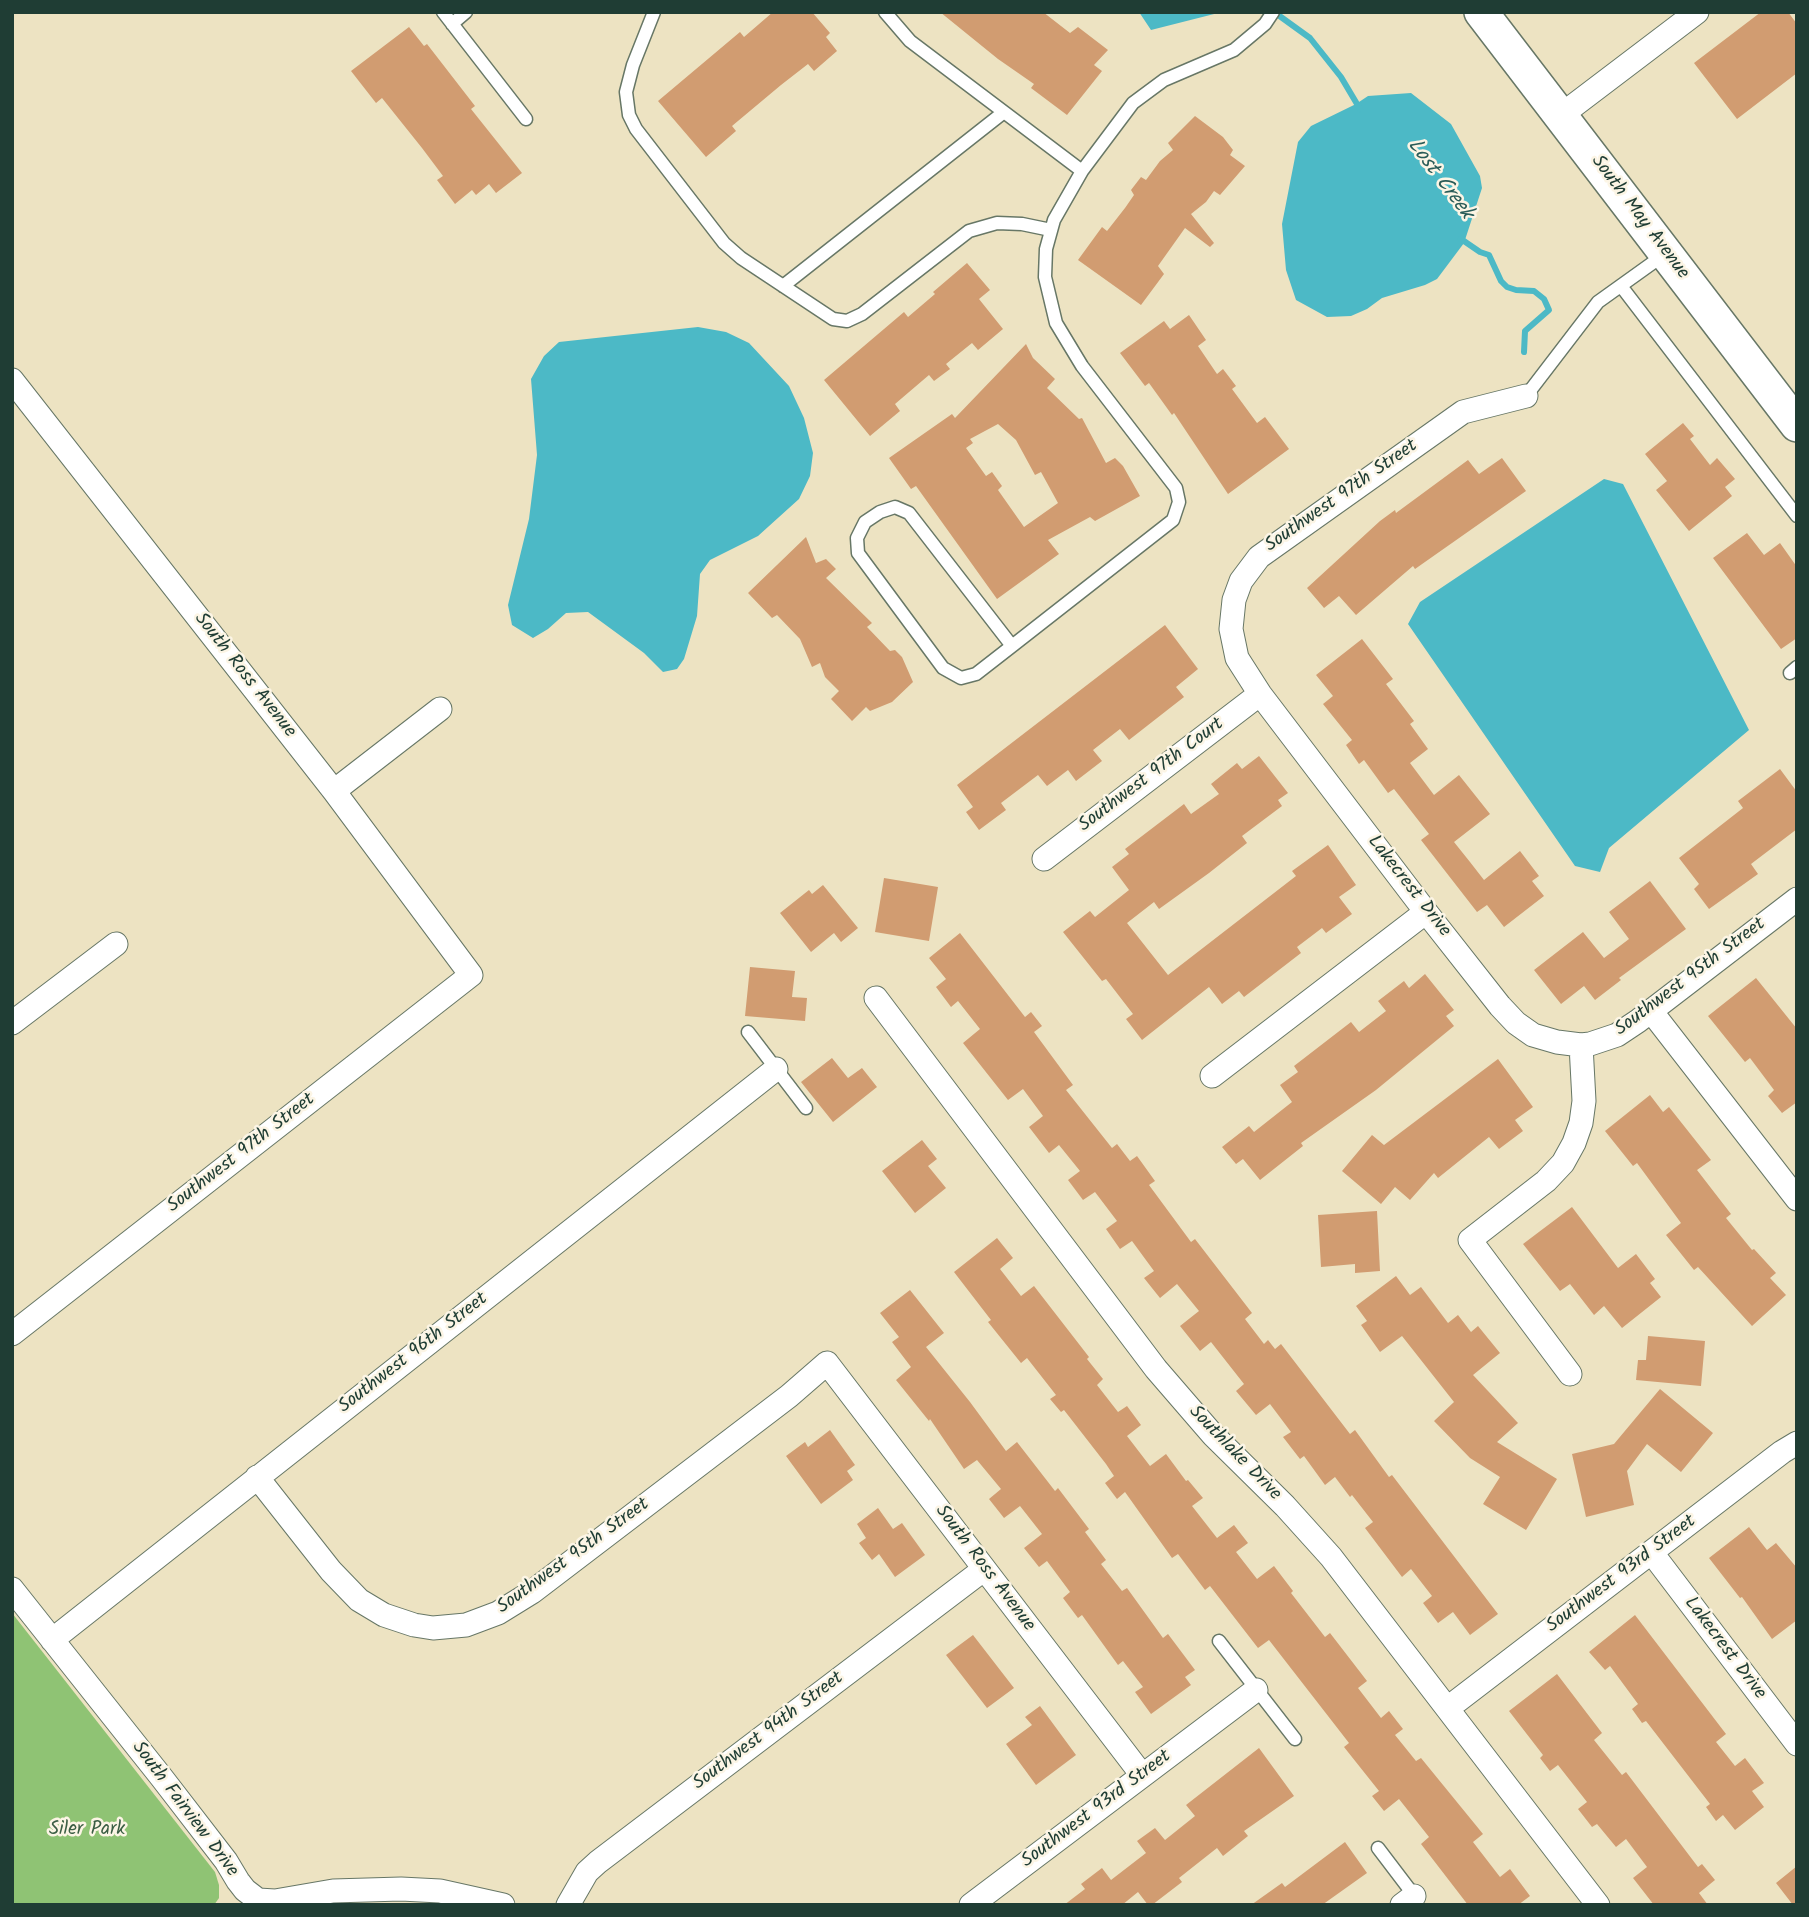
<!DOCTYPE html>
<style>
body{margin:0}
#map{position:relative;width:1809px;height:1917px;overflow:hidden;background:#ede3c2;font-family:Kalam,sans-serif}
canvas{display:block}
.frame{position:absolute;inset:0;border:14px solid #1f3d34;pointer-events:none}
</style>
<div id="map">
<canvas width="1809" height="1917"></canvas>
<div class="frame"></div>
</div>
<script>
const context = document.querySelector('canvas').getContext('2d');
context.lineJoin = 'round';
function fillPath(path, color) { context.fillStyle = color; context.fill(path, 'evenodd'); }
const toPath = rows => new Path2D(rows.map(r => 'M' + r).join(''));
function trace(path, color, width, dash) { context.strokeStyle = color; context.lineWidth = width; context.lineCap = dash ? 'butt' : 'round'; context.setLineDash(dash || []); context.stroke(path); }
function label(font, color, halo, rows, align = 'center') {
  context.font = font + ' Kalam,sans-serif'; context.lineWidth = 5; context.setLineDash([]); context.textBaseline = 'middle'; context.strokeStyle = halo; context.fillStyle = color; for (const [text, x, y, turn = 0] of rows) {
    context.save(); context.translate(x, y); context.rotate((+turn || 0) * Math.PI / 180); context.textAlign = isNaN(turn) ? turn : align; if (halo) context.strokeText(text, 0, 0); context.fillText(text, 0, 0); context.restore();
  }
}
fillPath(toPath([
 [12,1613,215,1872,219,1885,219,1898,214,1905,12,1905]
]), '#8fc374');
fillPath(toPath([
 [1139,12,1222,12,1151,30],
 [1411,93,1451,124,1480,176,1482,188,1464,243,1437,279,1425,285,1382,298,1367,309,1351,316,1327,317,1296,300,1286,270,1282,224,1298,142,1311,126,1356,104,1368,96],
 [698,327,726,332,749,343,789,386,804,418,813,453,810,476,799,499,758,536,710,560,700,574,697,616,684,659,677,669,663,672,644,653,588,612,566,613,548,629,533,638,512,625,508,605,529,519,537,455,531,379,544,356,559,342],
 [1604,479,1623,484,1749,730,1609,848,1600,872,1575,866,1408,624,1420,602]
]), '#4cb9c6');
trace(toPath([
 [1274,12,1310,38,1341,77,1360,109],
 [1461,239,1480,252,1489,255,1501,281,1507,287,1516,290,1534,291,1544,299,1549,310,1525,331,1524,352]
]), '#4cb9c6', 6);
fillPath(toPath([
 [773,12,812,12,830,33,826,37,837,51,814,71,808,64,781,85,732,126,736,131,706,157,658,101,740,32,744,37],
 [940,12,1043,12,1070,33,1078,27,1108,50,1094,65,1102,71,1067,115,1031,88,1034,84,998,59],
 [1761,12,1788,12,1797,24,1797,73,1737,119,1694,63],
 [409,27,424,46,427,44,475,106,471,109,522,173,496,193,489,184,476,195,472,190,455,204,437,180,443,176,422,148,382,98,376,103,351,71],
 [1195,116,1223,137,1233,150,1230,155,1245,166,1220,195,1214,191,1206,202,1191,214,1214,243,1210,247,1185,228,1158,266,1164,274,1141,305,1078,260,1102,227,1107,231,1125,208,1134,195,1131,190,1141,177,1146,180,1160,161,1173,150,1168,143],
 [967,263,990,290,979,299,1003,329,978,350,972,343,946,364,950,369,934,381,929,375,895,404,900,411,870,436,824,380,904,312,908,317,935,294,933,292],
 [1189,315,1206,340,1198,346,1217,374,1223,369,1236,386,1232,389,1257,423,1265,417,1289,449,1228,494,1174,413,1172,415,1149,383,1145,386,1120,353,1164,321,1170,329],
 [1026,344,1033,358,1055,379,1047,388,1079,419,1082,418,1106,463,1115,458,1123,466,1140,496,1095,521,1090,517,1048,540,1059,554,997,599,916,486,911,489,889,458,952,414,955,418],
 [998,424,1016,440,1035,475,1041,472,1058,503,1024,527,998,490,1002,486,992,472,986,476,966,448,973,443,970,439],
 [1683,423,1694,436,1690,439,1710,465,1717,458,1735,479,1725,487,1732,496,1689,531,1656,490,1667,481,1645,454],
 [1502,458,1526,491,1415,569,1413,566,1356,615,1339,596,1324,608,1307,588,1380,521,1395,510,1396,513,1468,460,1479,474],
 [1747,533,1764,555,1780,543,1797,567,1797,638,1781,649,1713,558],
 [806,537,816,563,826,559,836,569,826,578,872,623,867,627,890,651,895,650,902,657,913,682,892,702,870,711,866,707,852,721,831,699,839,691,825,677,820,663,812,667,800,639,777,615,772,618,748,593],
 [1165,625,1198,669,1176,687,1184,697,1129,740,1120,729,1093,750,1102,761,1076,781,1068,770,1047,786,1038,775,1001,803,1006,810,979,830,966,812,973,807,957,785],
 [1362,639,1393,679,1386,684,1414,721,1410,724,1428,749,1410,763,1434,795,1459,775,1490,814,1454,842,1470,862,1484,880,1520,851,1539,876,1532,881,1544,896,1504,927,1487,905,1477,912,1421,840,1429,834,1394,789,1388,793,1364,760,1359,764,1346,745,1352,740,1323,704,1333,696,1316,675],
 [1259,756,1288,793,1278,800,1282,806,1242,836,1247,843,1209,873,1159,909,1154,902,1127,923,1168,975,1296,876,1292,871,1328,845,1356,885,1339,897,1352,914,1326,933,1322,928,1297,947,1301,953,1244,997,1239,991,1222,1004,1209,987,1142,1040,1126,1019,1133,1014,1106,979,1102,981,1063,932,1090,911,1095,917,1129,890,1112,867,1129,854,1125,849,1184,804,1191,814,1219,794,1211,784,1237,763,1242,769],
 [1780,769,1797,792,1797,829,1751,864,1758,874,1709,909,1694,889,1699,884,1679,858,1743,808,1738,801],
 [884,878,938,887,929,941,875,932],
 [1650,881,1686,929,1619,978,1621,980,1595,1000,1584,986,1561,1004,1534,970,1583,932,1604,958,1629,939,1609,912],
 [823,885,858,928,841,942,834,933,811,952,780,913,809,890,812,894],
 [960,933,1025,1017,1031,1012,1042,1026,1034,1032,1073,1085,1066,1090,1112,1148,1117,1144,1130,1161,1137,1156,1155,1181,1149,1185,1191,1242,1195,1239,1252,1313,1245,1319,1264,1344,1268,1340,1275,1349,1281,1344,1350,1434,1355,1430,1389,1477,1392,1475,1498,1614,1470,1635,1453,1612,1438,1623,1423,1603,1432,1596,1411,1569,1402,1577,1365,1528,1373,1522,1352,1495,1350,1497,1335,1477,1325,1485,1304,1456,1300,1459,1283,1437,1291,1432,1270,1404,1256,1415,1236,1391,1244,1384,1211,1342,1200,1351,1180,1326,1199,1311,1177,1284,1160,1298,1144,1278,1154,1271,1132,1241,1120,1249,1106,1229,1117,1221,1095,1192,1083,1200,1068,1180,1080,1171,1059,1145,1049,1153,1029,1127,1043,1116,1023,1089,1008,1100,963,1043,980,1029,958,1001,951,1007,936,987,946,979,929,958],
 [750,967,795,971,792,997,807,998,805,1021,745,1016],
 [1425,974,1454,1010,1446,1016,1454,1026,1376,1090,1301,1143,1303,1146,1260,1180,1243,1159,1236,1164,1222,1147,1249,1126,1254,1132,1292,1102,1280,1085,1298,1072,1294,1066,1351,1022,1359,1032,1386,1011,1378,1001,1404,981,1409,988],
 [1756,978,1797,1029,1797,1102,1782,1113,1768,1096,1774,1090,1750,1058,1745,1062,1708,1016],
 [832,1058,848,1078,862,1068,877,1087,833,1122,801,1082],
 [1498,1059,1533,1107,1515,1120,1523,1131,1499,1149,1489,1137,1438,1178,1434,1173,1410,1200,1395,1187,1381,1204,1342,1171,1372,1135,1384,1145],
 [1650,1095,1663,1112,1669,1107,1711,1160,1697,1170,1731,1214,1726,1218,1752,1250,1754,1249,1776,1273,1770,1278,1786,1295,1752,1326,1698,1267,1694,1270,1666,1235,1681,1223,1637,1163,1633,1166,1605,1131],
 [922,1140,937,1159,928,1166,946,1188,915,1213,882,1171],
 [1572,1207,1618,1268,1636,1254,1655,1279,1650,1283,1661,1297,1622,1328,1604,1306,1594,1315,1570,1284,1560,1291,1523,1244],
 [1377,1211,1380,1271,1355,1273,1355,1264,1321,1267,1318,1215],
 [997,1238,1013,1258,1000,1269,1021,1296,1034,1286,1089,1357,1087,1359,1103,1379,1097,1385,1118,1412,1127,1406,1141,1425,1127,1436,1150,1466,1166,1454,1186,1481,1188,1480,1203,1498,1192,1506,1217,1538,1234,1525,1248,1543,1236,1552,1257,1579,1274,1566,1293,1591,1291,1593,1325,1637,1330,1633,1367,1681,1358,1688,1381,1718,1389,1711,1403,1729,1395,1735,1416,1761,1421,1758,1483,1834,1473,1842,1500,1877,1510,1869,1530,1896,1518,1905,1468,1905,1421,1844,1429,1837,1399,1799,1384,1811,1372,1796,1379,1791,1344,1747,1349,1743,1269,1640,1258,1648,1210,1586,1205,1590,1178,1554,1172,1558,1125,1492,1117,1499,1105,1483,1114,1476,1106,1464,1064,1410,1061,1412,1050,1399,1056,1395,1027,1358,1021,1363,988,1322,991,1320,954,1272],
 [1396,1276,1410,1295,1421,1287,1448,1323,1458,1315,1471,1332,1478,1326,1500,1353,1473,1375,1518,1423,1497,1442,1557,1479,1526,1530,1483,1504,1500,1477,1470,1458,1434,1421,1454,1402,1402,1336,1380,1352,1361,1325,1367,1321,1356,1306],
 [910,1290,944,1333,926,1347,970,1402,1006,1451,1017,1442,1055,1491,1058,1488,1089,1529,1085,1532,1106,1560,1101,1564,1122,1591,1127,1588,1163,1638,1168,1634,1195,1670,1185,1677,1191,1685,1151,1714,1135,1692,1143,1687,1123,1661,1118,1665,1082,1615,1078,1618,1063,1598,1070,1592,1047,1561,1039,1567,1024,1548,1042,1534,1020,1506,1004,1518,989,1499,1001,1489,977,1460,964,1469,930,1419,929,1421,896,1380,911,1367,892,1342,899,1337,880,1313],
 [1648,1336,1705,1341,1701,1386,1636,1380,1638,1360,1646,1360],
 [1660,1389,1713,1433,1681,1472,1647,1444,1627,1471,1634,1505,1586,1517,1572,1454,1614,1444],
 [830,1430,855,1465,847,1471,853,1480,821,1504,786,1456,805,1442,808,1447],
 [878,1508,893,1529,902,1523,925,1555,895,1577,879,1554,872,1560,859,1543,866,1538,857,1524],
 [1749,1527,1767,1550,1776,1543,1797,1568,1797,1620,1772,1639,1742,1597,1740,1598,1709,1558],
 [1635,1615,1726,1734,1716,1742,1735,1766,1745,1758,1764,1783,1752,1791,1764,1807,1735,1830,1723,1815,1716,1821,1706,1807,1710,1804,1646,1721,1642,1723,1632,1709,1638,1704,1610,1666,1605,1670,1589,1652],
 [973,1635,1014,1688,987,1708,946,1655],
 [1557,1674,1602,1733,1594,1740,1622,1775,1626,1772,1698,1867,1702,1864,1715,1880,1699,1893,1708,1905,1654,1905,1633,1878,1647,1867,1626,1839,1616,1847,1597,1824,1592,1827,1578,1809,1587,1802,1558,1765,1550,1771,1540,1758,1543,1755,1509,1711],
 [1040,1706,1076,1755,1036,1785,1006,1744,1032,1725,1025,1717],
 [1259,1748,1294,1796,1244,1831,1248,1836,1223,1856,1217,1848,1179,1878,1182,1882,1152,1905,1148,1905,1138,1892,1122,1905,1064,1905,1085,1889,1081,1884,1102,1868,1111,1880,1146,1853,1137,1841,1155,1828,1165,1840,1195,1816,1186,1805],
 [1345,1842,1367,1873,1322,1905,1251,1905,1282,1883,1285,1887],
 [1797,1866,1797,1905,1793,1905,1776,1883]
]), '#d19c71');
const service = toPath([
 [443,12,526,119],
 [654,12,633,65,626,92,629,115,636,129,724,243,741,258,833,319,847,321,862,314,969,231,997,223,1022,224,1051,230],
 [885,12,910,41,1082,171],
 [452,24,466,12],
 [783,286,1004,112],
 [1621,286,1797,516],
 [1526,396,1598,302,1665,254],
 [1012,646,909,513,895,507,880,512,865,522,857,538,858,553,943,668,961,678,976,674,1012,646,1173,520,1179,502,1176,488,1082,366,1056,323,1045,277,1046,249,1054,220,1082,171,1133,103,1164,80,1234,50,1265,24,1273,12],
 [1790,673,1797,667],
 [748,1032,806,1108],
 [1219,1641,1295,1739],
 [1378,1848,1416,1898]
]);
const minor = toPath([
 [1560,116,1697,12],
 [12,380,334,791,471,975,12,1334],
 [1526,396,1463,412,1259,557,1241,581,1234,600,1231,629,1237,658,1260,694,1426,912,1500,1006,1516,1023,1533,1035,1557,1042,1581,1045,1590,1044,1617,1035,1638,1021,1797,899],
 [334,791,440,709],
 [1044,859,1260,694],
 [876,998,1156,1369,1213,1435,1285,1506,1331,1557,1598,1905],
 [1651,1011,1797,1199],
 [12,1023,116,944],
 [1212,1076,1426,912],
 [1570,1374,1470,1240,1546,1181,1563,1163,1574,1143,1581,1123,1584,1101,1581,1045],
 [257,1477,331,1571,359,1600,384,1615,414,1625,433,1628,466,1625,498,1613,532,1592,789,1396,827,1363,1142,1775],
 [1652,1553,1797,1744],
 [12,1589,162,1778,226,1861,238,1881,245,1890,258,1900,275,1901,333,1891,401,1889,440,1891,503,1905],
 [52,1640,776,1069],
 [1448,1708,1782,1452,1797,1443],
 [568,1905,587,1872,598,1862,983,1570],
 [971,1905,1256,1690],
 [1402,1905,1414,1896]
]);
const secondary = toPath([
 [1481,12,1797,425]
]);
trace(service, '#677766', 15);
trace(minor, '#677766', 25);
trace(secondary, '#677766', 36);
trace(service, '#fff', 12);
trace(minor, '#fff', 23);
trace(secondary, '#fff', 33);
label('19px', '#1f3d34', '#fcf5e5', [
 ["South May Avenue",1639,218,53],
 ["Southwest 97th Street",1342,497,-35],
 ["South Ross Avenue",244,676,52],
 ["Southwest 97th Court",1152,776,-37],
 ["Lakecrest Drive",1408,887,52],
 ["Southwest 95th Street",1691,978,-37],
 ["Southwest 97th Street",242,1154,-38],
 ["Southwest 96th Street",414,1354,-38],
 ["Southlake Drive",1234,1454,46],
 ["Southwest 95th Street",574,1557,-36],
 ["South Ross Avenue",984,1569,53],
 ["Southwest 93rd Street",1622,1575,-37],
 ["Lakecrest Drive",1724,1649,53],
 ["Southwest 94th Street",769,1732,-37],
 ["South Fairview Drive",184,1810,53],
 ["Southwest 93rd Street",1097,1810,-37]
]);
label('19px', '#3b5e44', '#fcf5e5', [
 ["Siler Park",87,1831]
]);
label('italic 21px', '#2a5c58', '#fcf5e5', [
 ["Lost Creek",1439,180,53]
]);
</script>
